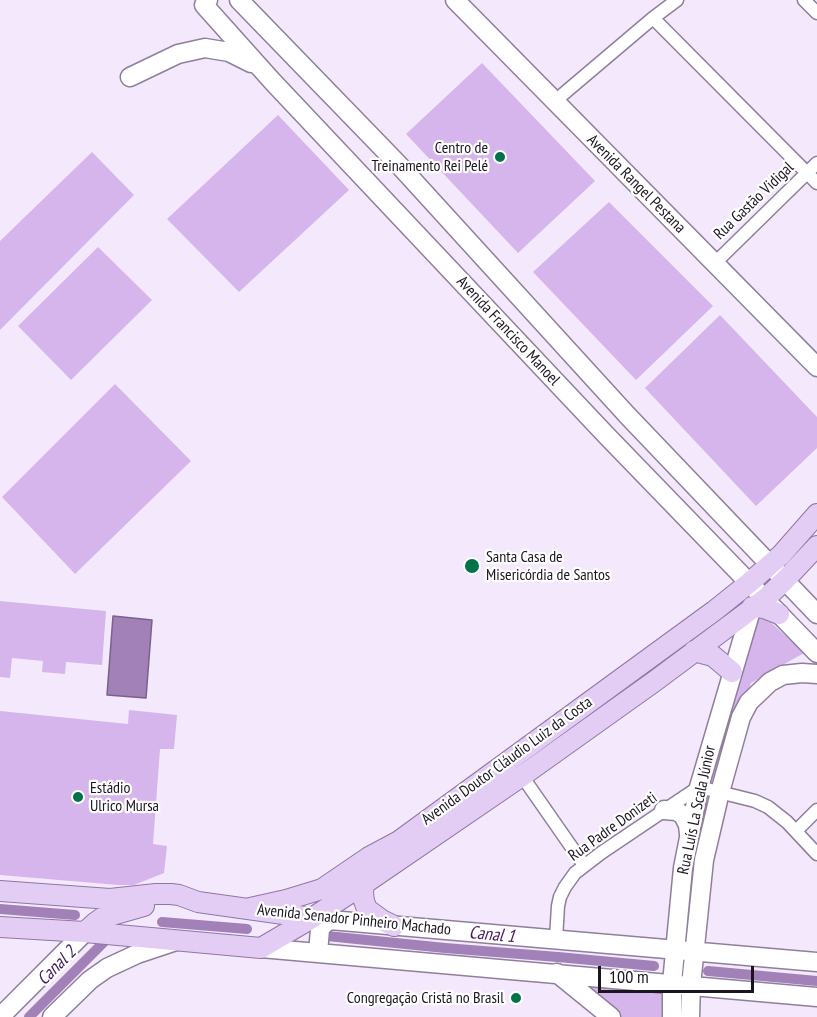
<!DOCTYPE html>
<meta charset="utf-8">
<style>
body{margin:0}
#map{position:relative;width:817px;height:1017px;overflow:hidden;background:#f3e8fc;font-family:"PT Sans Narrow",sans-serif}
canvas{display:block}
.scale{position:absolute;left:598px;top:966px;width:156px;height:27px;box-sizing:border-box;border:3px solid #1b1520;border-top:0;padding-left:8px;font-size:18px;line-height:21px;white-space:nowrap;color:#1b1520;-webkit-text-stroke:4px #fff;paint-order:stroke}
</style>
<div id="map">
<canvas width="817" height="1017"></canvas>
<div class="scale">100 m</div>
</div>
<script>
const context = document.querySelector('canvas').getContext('2d');
context.lineJoin = 'round';
function fillPath(path, color) { context.fillStyle = color; context.fill(path, 'evenodd'); }
const toPath = rows => new Path2D(rows.map(r => 'M' + r).join(''));
function trace(path, color, width, dash) { context.strokeStyle = color; context.lineWidth = width; context.lineCap = dash ? 'butt' : 'round'; context.setLineDash(dash || []); context.stroke(path); }
function label(font, color, halo, rows, align = 'center') {
  context.font = font + ' "PT Sans Narrow",sans-serif'; context.lineWidth = 4.5; context.setLineDash([]); context.textBaseline = 'middle'; context.strokeStyle = halo; context.fillStyle = color; for (const [text, x, y, turn = 0] of rows) {
    context.save(); context.translate(x, y); context.rotate((+turn || 0) * Math.PI / 180); context.textAlign = isNaN(turn) ? turn : align; if (halo) context.strokeText(text, 0, 0); context.fillText(text, 0, 0); context.restore();
  }
}
fillPath(toPath([
 [482,63,595,181,518,253,406,134],
 [278,115,349,190,239,292,167,219],
 [92,152,134,195,0,330,0,241],
 [609,202,713,306,636,380,533,272],
 [98,247,152,300,71,380,18,326],
 [720,315,817,417,817,448,756,506,645,388],
 [115,384,191,461,75,574,2,497],
 [0,601,106,611,102,665,66,662,65,674,42,672,43,661,12,658,10,678,0,677],
 [762,614,804,653,751,683,715,786,706,778,754,617],
 [129,710,177,715,174,749,160,749,153,844,167,846,164,873,134,885,118,885,0,875,0,711,128,724],
 [566,976,669,987,669,1017,617,1017]
]), '#d6b5ed');
const water = toPath([
 [113,616,152,620,146,698,107,695,113,616]
]);
fillPath(water, '#a281b8');
trace(water, '#7a618a', 1.5);
trace(toPath([
 [0,909,75,915],
 [162,922,247,929],
 [327,936,445,948,558,957,654,966],
 [708,971,817,981],
 [29,1017,107,939]
]), '#a281b8', 10);
const street = toPath([
 [804,0,817,13],
 [653,18,817,183],
 [555,101,653,18,677,0],
 [715,263,817,163],
 [522,776,584,865],
 [796,831,817,810],
 [556,939,558,906,560,897,565,887,575,873,601,853,699,787,755,801,768,807,787,822,817,854]
]);
const secondary = toPath([
 [208,0,204,5,273,82,606,435,817,653],
 [239,0,399,165,627,415,817,614],
 [455,0,817,367],
 [130,77,178,54,205,48,229,52,251,63],
 [664,810,676,811,683,815,688,825,689,834],
 [312,918,330,920,817,962],
 [261,948,817,997],
 [318,953,320,929,324,924,330,920],
 [557,973,611,1017],
 [0,1017,85,932],
 [52,1017,90,980,107,968,137,954,176,941],
 [672,1017,672,983,683,868,699,787,752,607],
 [690,1017,691,985,704,860,720,792,741,717,749,702,770,682,783,675,802,673,817,674]
]);
const primary = toPath([
 [752,607,764,608,779,614],
 [694,651,713,656,732,672],
 [364,884,363,892,364,901,367,909,382,920,394,926],
 [0,891,110,899,156,894,171,894,179,895,198,902,312,918],
 [250,908,286,900,322,889,369,857,399,841,714,611,749,583,781,555,817,514],
 [0,927,85,932,261,948,312,918,364,884,522,776,655,681,765,599,785,580,817,546],
 [85,932,95,923,102,918,144,906]
]);
trace(street, '#907f9c', 15);
trace(secondary, '#907f9c', 21);
trace(primary, '#9176a5', 22);
trace(street, '#fff', 12);
trace(secondary, '#fff', 18);
trace(primary, '#e3cdf4', 20);
for (const [x, y, r, color] of [
 [500,157,6,"#02724b"],
 [472,566,8,"#02724b"],
 [78,797,6,"#02724b"],
 [516,998,6,"#02724b"]
]) { const dot = new Path2D(); dot.arc(x, y, r, 0, 2 * Math.PI); context.fillStyle = color; context.fill(dot); trace(dot, '#fff', 2); }
label('16px', '#1b1520', '#fff', [
 ["Centro de",488,148],
 ["Treinamento Rei Pelé",488,166],
 ["Santa Casa de",486,557,"left"],
 ["Misericórdia de Santos",486,575,"left"],
 ["Estádio",90,788,"left"],
 ["Ulrico Mursa",90,806,"left"],
 ["Congregação Cristã no Brasil",504,998]
], 'right');
label('16px', '#1b1520', '#fff', [
 ["Avenida Rangel Pestana",636,184,45],
 ["Rua Gastão Vidigal",754,201,-44],
 ["Avenida Francisco Manoel",508,331,47],
 ["Avenida Doutor Cláudio Luiz da Costa",507,761,-36],
 ["Rua Luís La Scala Júnior",697,810,-78],
 ["Rua Padre Donizeti",613,827,-36],
 ["Avenida Senador Pinheiro Machado",354,920,6]
]);
label('italic 18px', '#451a5d', '#fff', [
 ["Canal 1",492,935,5],
 ["Canal 2",57,966,-45]
]);
</script>
